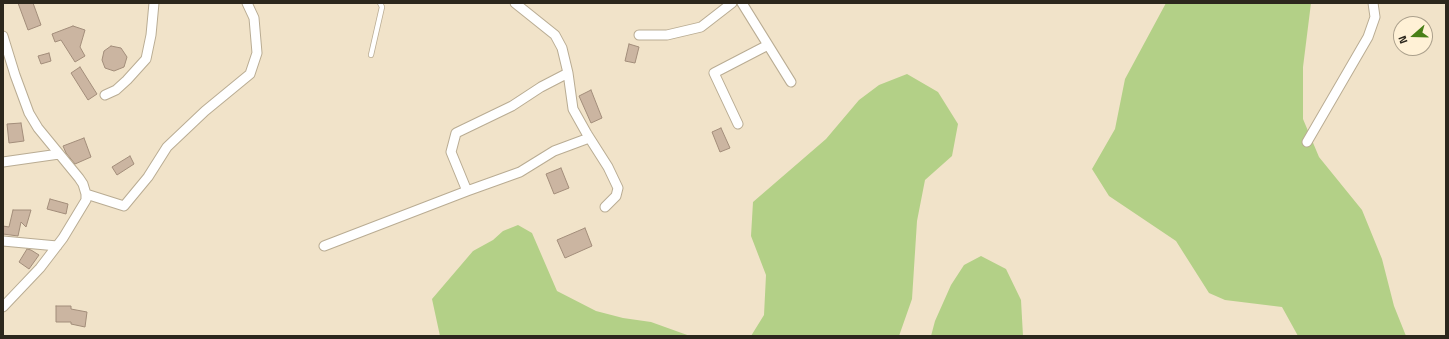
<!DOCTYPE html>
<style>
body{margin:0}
#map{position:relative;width:1449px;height:339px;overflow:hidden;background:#f1e3c9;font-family:"Titillium Web",sans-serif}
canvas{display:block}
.frame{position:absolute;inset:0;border:4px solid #2c271d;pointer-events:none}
.north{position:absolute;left:1393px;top:16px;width:40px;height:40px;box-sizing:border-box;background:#fff1d6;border:1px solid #aba08c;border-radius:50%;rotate:250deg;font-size:11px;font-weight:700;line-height:16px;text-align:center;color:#2c271d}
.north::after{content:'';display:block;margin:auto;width:14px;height:18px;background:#487f16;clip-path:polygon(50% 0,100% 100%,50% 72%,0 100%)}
</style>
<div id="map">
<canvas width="1449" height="339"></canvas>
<div class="frame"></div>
<div class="north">N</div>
</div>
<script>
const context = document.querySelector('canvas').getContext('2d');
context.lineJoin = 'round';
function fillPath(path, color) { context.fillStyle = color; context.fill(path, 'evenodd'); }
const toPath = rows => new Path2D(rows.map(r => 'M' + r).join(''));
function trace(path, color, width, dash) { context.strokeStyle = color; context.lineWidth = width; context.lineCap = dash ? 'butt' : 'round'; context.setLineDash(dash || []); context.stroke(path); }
fillPath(toPath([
 [1166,3,1311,3,1303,67,1303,119,1319,157,1362,210,1382,259,1394,306,1406,336,1298,336,1282,307,1225,300,1209,293,1176,241,1109,196,1092,169,1115,129,1125,79],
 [907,74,938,92,958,124,952,156,925,180,917,221,912,299,899,336,751,336,764,315,766,275,751,236,753,202,826,139,859,100,879,85],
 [518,225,532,233,557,291,596,311,623,318,651,322,690,336,440,336,432,299,473,251,493,240,503,231],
 [981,256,1006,269,1021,300,1023,336,931,336,935,321,951,285,964,265]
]), '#b3d087');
const building = toPath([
 [18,3,33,3,41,25,28,30,18,3],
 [73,26,85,30,80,47,85,56,75,62,61,40,55,42,52,34,73,26],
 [629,44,639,47,635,63,625,61,629,44],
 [111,46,121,48,127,57,124,67,114,71,105,68,102,60,104,51,111,46],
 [49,53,51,61,41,64,38,56,49,53],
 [80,67,97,94,88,100,71,73,80,67],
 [591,90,602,118,591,123,579,96,591,90],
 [21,123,24,141,9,143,7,124,21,123],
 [721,128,730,148,720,152,712,132,721,128],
 [84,138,91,157,75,164,66,153,63,146,84,138],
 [130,156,134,164,117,175,112,167,130,156],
 [561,168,569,188,554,194,546,174,561,168],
 [50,199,68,204,66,214,47,209,50,199],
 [13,210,31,210,26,227,21,222,18,236,3,234,3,226,9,227,13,210],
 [585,228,592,246,565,258,557,240,585,228],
 [27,249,31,250,39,255,29,269,19,262,27,249],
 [56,306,71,306,71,309,87,312,85,327,71,324,71,322,56,322,56,306]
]);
fillPath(building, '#cbb5a1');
trace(building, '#a28d7a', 1);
const lane = toPath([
 [371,55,382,7,380,3]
]);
const street = toPath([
 [515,3,555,35,562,48,568,73,573,109,587,134,608,167,618,188,616,196,605,207],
 [742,3,791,82],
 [639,35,667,35,701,27,732,3],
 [3,36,15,75,29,113,38,128,79,178,83,184,86,194,86,200,63,238,40,268,3,307],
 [105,95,116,90,127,80,146,59,151,35,154,3],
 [738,124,714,73,768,45],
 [1307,142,1368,37,1375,17,1373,3],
 [3,162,59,154],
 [467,191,520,172,554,151,589,138],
 [86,194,124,206,148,177,167,147,205,111,250,74,257,53,254,18,247,3],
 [3,241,57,246],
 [324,246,467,191,451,152,456,133,512,106,541,87,568,73]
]);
trace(lane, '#b9ac93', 6);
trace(street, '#b9ac93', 11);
trace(lane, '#fff', 4.5);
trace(street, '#fff', 9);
</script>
